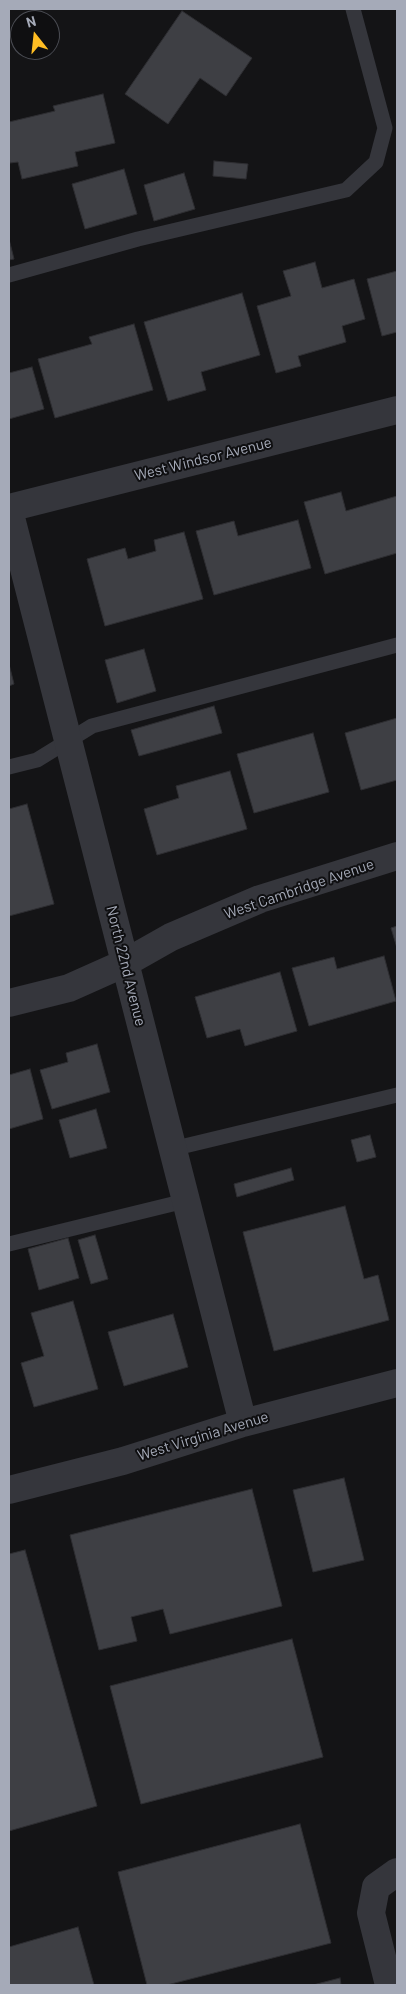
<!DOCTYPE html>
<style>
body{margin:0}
#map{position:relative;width:406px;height:1994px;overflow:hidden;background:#141416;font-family:Barlow,sans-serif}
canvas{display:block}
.frame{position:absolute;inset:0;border:10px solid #a5aab8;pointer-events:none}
.north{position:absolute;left:10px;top:10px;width:50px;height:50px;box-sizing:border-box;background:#0f0f11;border:1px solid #4b4d54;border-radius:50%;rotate:344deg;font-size:14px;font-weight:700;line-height:20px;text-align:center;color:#a5aab8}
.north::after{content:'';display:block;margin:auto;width:18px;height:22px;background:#ffbd23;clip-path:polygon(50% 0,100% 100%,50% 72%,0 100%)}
</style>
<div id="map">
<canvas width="406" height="1994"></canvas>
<div class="frame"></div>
<div class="north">N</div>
</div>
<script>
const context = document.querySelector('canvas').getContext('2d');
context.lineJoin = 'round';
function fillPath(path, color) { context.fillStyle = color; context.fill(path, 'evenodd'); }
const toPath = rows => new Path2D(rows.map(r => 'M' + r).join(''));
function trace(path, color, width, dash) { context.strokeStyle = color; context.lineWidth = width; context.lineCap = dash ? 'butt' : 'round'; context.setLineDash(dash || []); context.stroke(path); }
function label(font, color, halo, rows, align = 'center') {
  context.font = font + ' Barlow,sans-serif'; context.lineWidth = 4; context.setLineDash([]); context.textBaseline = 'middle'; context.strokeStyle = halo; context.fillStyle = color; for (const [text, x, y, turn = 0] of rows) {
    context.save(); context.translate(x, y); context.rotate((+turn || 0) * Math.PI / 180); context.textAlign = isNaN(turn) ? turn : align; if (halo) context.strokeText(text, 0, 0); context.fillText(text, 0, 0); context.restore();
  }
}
const building = toPath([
 [182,11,252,58,226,96,200,78,168,124,125,94,182,11],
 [103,94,115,143,75,152,78,166,22,179,18,162,10,163,9,159,9,122,55,111,53,106,103,94],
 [214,161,248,164,246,179,213,176,214,161],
 [124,169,137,214,85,229,72,184,124,169],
 [184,173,195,209,154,221,144,185,184,173],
 [9,239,14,259,9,260,9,239],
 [315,262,322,288,354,279,365,319,342,326,346,342,298,356,301,366,276,373,257,306,291,296,283,271,315,262],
 [397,271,397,332,382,336,367,279,397,271],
 [242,293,260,355,201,372,206,390,168,401,144,322,242,293],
 [134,324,153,390,55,418,38,359,92,344,89,337,134,324],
 [32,367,44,409,9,419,9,373,32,367],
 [341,492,346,511,397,496,397,553,325,574,304,502,341,492],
 [298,520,311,568,214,595,196,531,234,521,238,536,298,520],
 [184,532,203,599,105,626,87,559,125,548,128,559,156,551,154,540,184,532],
 [144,649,156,691,117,703,105,660,144,649],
 [9,664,14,684,9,686,9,664],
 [214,706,222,733,139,756,131,730,214,706],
 [397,718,397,780,361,790,345,733,397,718],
 [313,733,329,792,254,813,237,754,313,733],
 [230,771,247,829,157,855,144,809,179,798,176,786,230,771],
 [27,804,54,904,9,916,9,809,27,804],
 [397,926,397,948,391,928,397,926],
 [384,956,396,1001,309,1026,292,968,334,957,337,969,384,956],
 [280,972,297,1031,245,1046,240,1029,207,1038,195,997,280,972],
 [97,1044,110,1092,52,1109,40,1070,68,1062,66,1053,97,1044],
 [30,1069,43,1119,9,1129,9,1075,30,1069],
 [96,1109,107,1148,70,1158,59,1120,96,1109],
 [370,1135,376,1157,357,1162,351,1140,370,1135],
 [291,1168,294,1180,237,1197,234,1184,291,1168],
 [345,1206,364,1279,378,1275,389,1320,274,1351,243,1232,345,1206],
 [95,1235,108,1279,91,1284,78,1240,95,1235],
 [68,1238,79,1278,39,1290,28,1249,68,1238],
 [73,1301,98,1389,34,1407,21,1363,44,1356,31,1313,73,1301],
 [173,1314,188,1367,124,1386,108,1332,173,1314],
 [344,1478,364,1560,313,1572,293,1490,344,1478],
 [252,1489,282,1606,170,1634,163,1609,131,1617,137,1641,99,1650,70,1535,252,1489],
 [25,1550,97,1806,9,1831,9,1554,25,1550],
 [292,1639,323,1757,141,1804,110,1686,292,1639],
 [300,1824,331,1943,167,1985,147,1985,118,1872,300,1824],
 [78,1927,94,1985,9,1985,9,1947,78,1927],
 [340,1978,341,1985,313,1985,340,1978]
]);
fillPath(building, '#3e3f44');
trace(building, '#2e2e32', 1);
trace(toPath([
 [9,275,138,239,346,190,376,162,385,128,353,9],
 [9,767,37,760,92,726,397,645],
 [172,1149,397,1095],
 [9,1244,185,1201]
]), '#35363c', 15);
trace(toPath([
 [9,508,397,410],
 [9,510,243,1423],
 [9,1003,69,988,125,963,171,937,260,899,397,856],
 [9,1490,123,1461,243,1423,397,1383],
 [389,1985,371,1913,376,1887,397,1872]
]), '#35363c', 28);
label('15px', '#a5aab8', '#0f0f11', [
 ["West Windsor Avenue",203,459,-14],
 ["West Cambridge Avenue",299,889,-19],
 ["North 22nd Avenue",126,966,76],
 ["West Virginia Avenue",203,1436,-17]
]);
</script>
